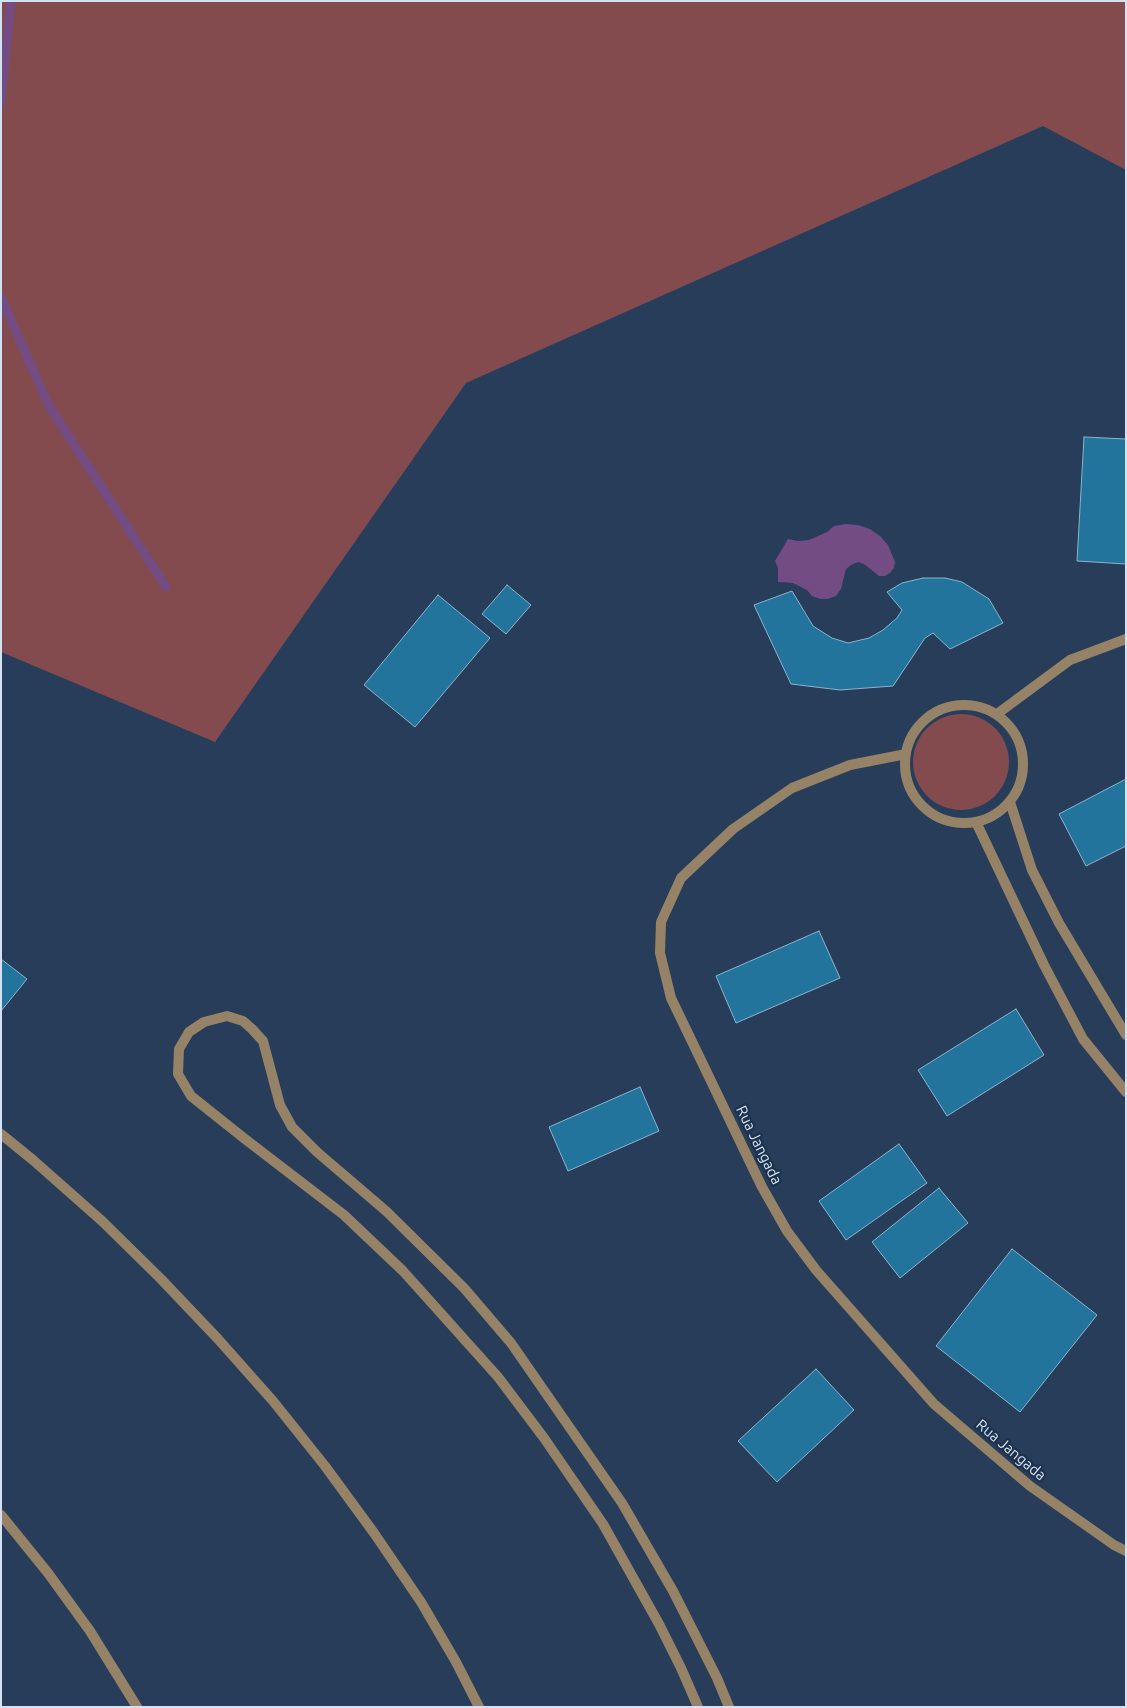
<!DOCTYPE html>
<style>
body{margin:0}
#map{position:relative;width:1127px;height:1708px;overflow:hidden;background:#273d59;font-family:Ubuntu,sans-serif}
canvas{display:block}
.frame{position:absolute;inset:0;border:2px solid #d4e1f3;pointer-events:none}
</style>
<div id="map">
<canvas width="1127" height="1708"></canvas>
<div class="frame"></div>
</div>
<script>
const context = document.querySelector('canvas').getContext('2d');
context.lineJoin = 'round';
function fillPath(path, color) { context.fillStyle = color; context.fill(path, 'evenodd'); }
const toPath = rows => new Path2D(rows.map(r => 'M' + r).join(''));
function trace(path, color, width, dash) { context.strokeStyle = color; context.lineWidth = width; context.lineCap = dash ? 'butt' : 'round'; context.setLineDash(dash || []); context.stroke(path); }
function label(font, color, halo, rows, align = 'center') {
  context.font = font + ' Ubuntu,sans-serif'; context.lineWidth = 4.5; context.setLineDash([]); context.textBaseline = 'middle'; context.strokeStyle = halo; context.fillStyle = color; for (const [text, x, y, turn = 0] of rows) {
    context.save(); context.translate(x, y); context.rotate((+turn || 0) * Math.PI / 180); context.textAlign = isNaN(turn) ? turn : align; if (halo) context.strokeText(text, 0, 0); context.fillText(text, 0, 0); context.restore();
  }
}
fillPath(toPath([
 [1,1,1126,1,1126,170,1043,126,466,383,215,742,1,652],
 '913 762a48 48 0 1 1 96 0a48 48 0 1 1-96 0Z'
]), '#844b4f');
fillPath(toPath([
 [846,524,858,525,870,529,880,536,888,545,895,562,894,568,890,573,885,576,879,576,864,564,858,562,851,565,846,569,841,589,836,596,828,599,820,599,812,596,807,590,793,583,778,582,778,568,775,561,788,539,798,541,809,540,827,532,834,526]
]), '#734c84');
trace(toPath([
 [1,102,11,1],
 [1,297,48,404,166,587]
]), '#734c84', 9);
const building = toPath([
 [1084,437,1126,439,1126,564,1077,561,1084,437],
 [923,578,945,578,962,582,989,599,1003,623,950,649,933,633,925,638,893,686,840,690,791,684,754,605,792,591,813,626,832,638,848,643,869,638,883,630,897,618,902,610,887,592,902,583,923,578],
 [507,585,531,605,506,634,482,614,507,585],
 [438,595,490,638,415,727,364,685,438,595],
 [1126,779,1126,846,1086,866,1059,814,1126,779],
 [819,931,840,978,736,1023,716,976,819,931],
 [1,959,27,979,1,1011,1,959],
 [1016,1009,1044,1055,947,1116,918,1070,1016,1009],
 [640,1087,659,1131,568,1171,549,1127,640,1087],
 [899,1144,927,1183,846,1240,819,1201,899,1144],
 [939,1188,968,1223,900,1278,872,1242,939,1188],
 [1012,1249,1097,1315,1020,1412,936,1346,1012,1249],
 [816,1369,854,1410,777,1482,738,1441,816,1369]
]);
fillPath(building, '#23749d');
trace(building, '#8cb4cc', 1);
trace(toPath([
 '905 764a59 59 0 1 1 118 0a59 59 0 1 1-118 0Z',
 [997,714,1070,660,1126,639],
 [906,754,850,765,792,788,733,829,681,878,661,922,660,953,671,998,762,1187,787,1231,816,1270,934,1404,1030,1486,1114,1545,1126,1551],
 [1010,802,1032,870,1059,923,1126,1035],
 [976,822,1044,965,1083,1039,1126,1092],
 [1,1134,33,1160,102,1221,161,1279,218,1339,273,1401,325,1466,374,1533,421,1602,456,1662,479,1707],
 [1,1515,48,1573,90,1631,137,1707],
 [698,1707,681,1668,659,1624,603,1524,544,1438,498,1377,403,1271,344,1215,245,1139,191,1096,178,1074,179,1049,189,1032,204,1022,227,1016,243,1021,252,1029,263,1041,280,1105,292,1127,317,1152,386,1211,464,1288,511,1343,622,1503,673,1591,717,1678,729,1707]
]), '#958267', 10);
label('15px', '#d4e1f3', '#1d324d', [
 ["Rua Jangada",759,1145,64],
 ["Rua Jangada",1011,1450,40]
]);
</script>
